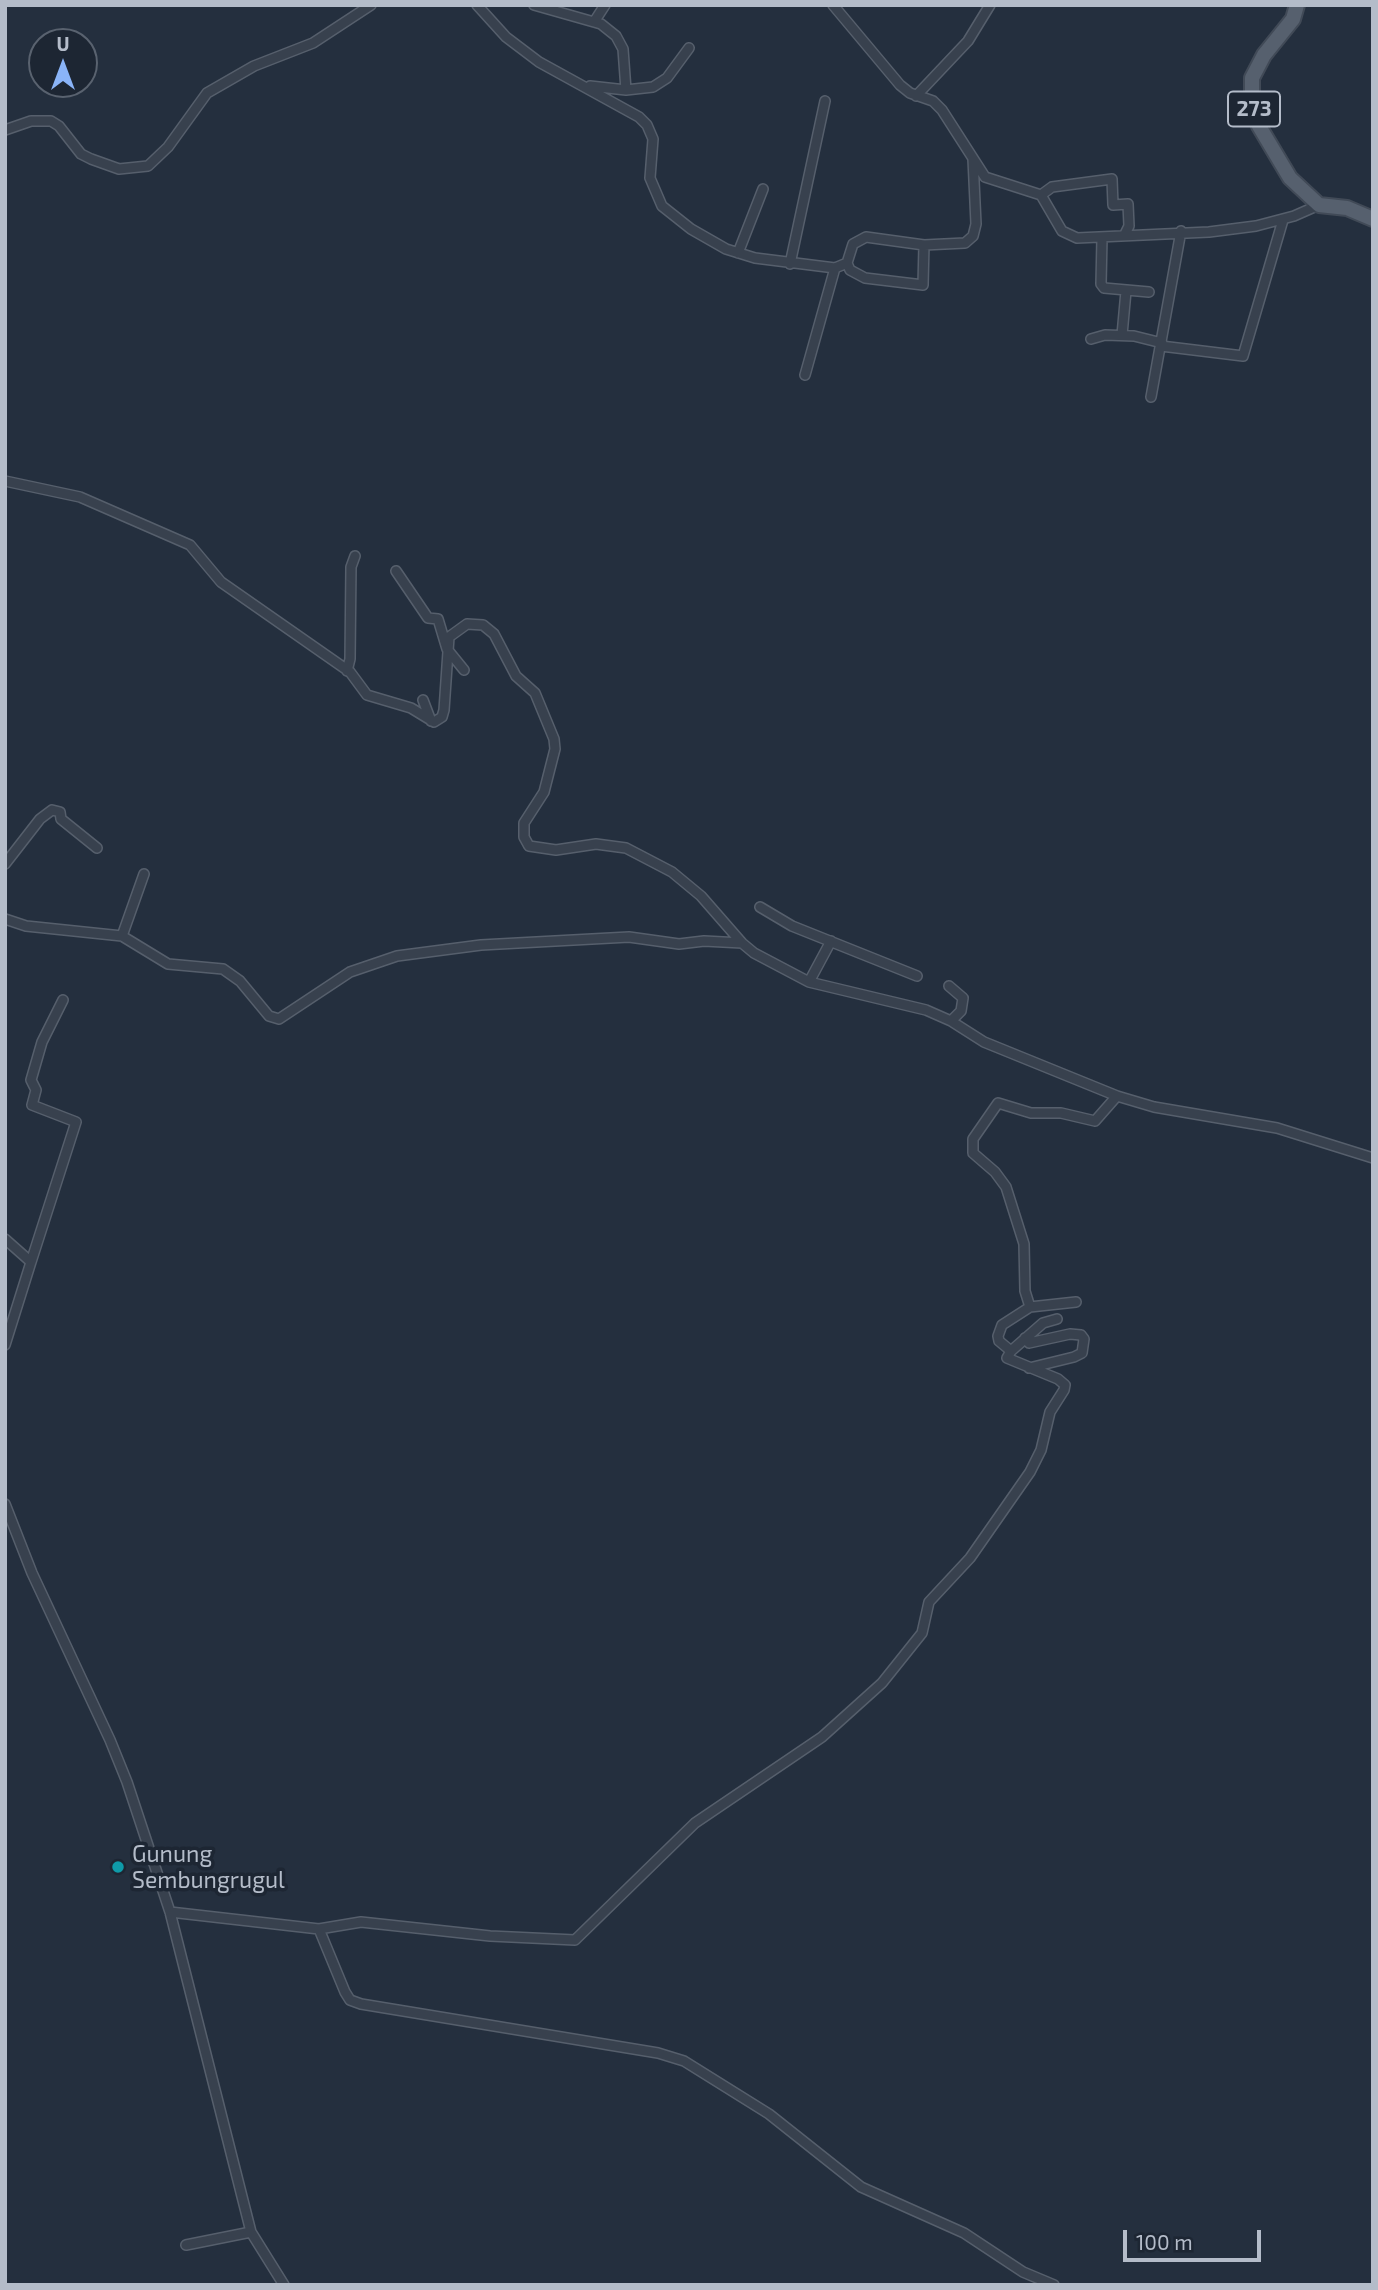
<!DOCTYPE html>
<style>
body{margin:0}
#map{position:relative;width:1378px;height:2290px;overflow:hidden;background:#242f3e;font-family:"Exo 2",sans-serif}
canvas{display:block}
.frame{position:absolute;inset:0;border:7px solid #b4bcc9;pointer-events:none}
.north{position:absolute;left:28px;top:28px;width:70px;height:70px;box-sizing:border-box;background:#1d2633;border:2px solid #59626f;border-radius:50%;rotate:0deg;font-size:19px;font-weight:700;line-height:28px;text-align:center;color:#b4bcc9}
.north::after{content:'';display:block;margin:auto;width:24px;height:32px;background:#8ab4f8;clip-path:polygon(50% 0,100% 100%,50% 72%,0 100%)}
.scale{position:absolute;left:1123px;top:2230px;width:138px;height:32px;box-sizing:border-box;border:4px solid #b4bcc9;border-top:0;padding-left:9px;font-size:21px;line-height:24px;white-space:nowrap;color:#b4bcc9;-webkit-text-stroke:5px #1d2633;paint-order:stroke}
</style>
<div id="map">
<canvas width="1378" height="2290"></canvas>
<div class="frame"></div>
<div class="north">U</div>
<div class="scale">100 m</div>
</div>
<script>
const context = document.querySelector('canvas').getContext('2d');
context.lineJoin = 'round';
const toPath = rows => new Path2D(rows.map(r => 'M' + r).join(''));
function trace(path, color, width, dash) { context.strokeStyle = color; context.lineWidth = width; context.lineCap = dash ? 'butt' : 'round'; context.setLineDash(dash || []); context.stroke(path); }
function label(font, color, halo, rows, align = 'center') {
  context.font = font + ' "Exo 2",sans-serif'; context.lineWidth = 7; context.setLineDash([]); context.textBaseline = 'middle'; context.strokeStyle = halo; context.fillStyle = color; for (const [text, x, y, turn = 0] of rows) {
    context.save(); context.translate(x, y); context.rotate((+turn || 0) * Math.PI / 180); context.textAlign = isNaN(turn) ? turn : align; if (halo) context.strokeText(text, 0, 0); context.fillText(text, 0, 0); context.restore();
  }
}
const minor = toPath([
 [477,5,506,37,539,62,639,117,647,125,653,139,650,178,662,206,691,229,726,249,755,258,835,268,847,263,853,244,866,237,924,245,965,243,973,236,976,224,973,159],
 [534,5,601,24,616,36,623,49,626,90],
 [833,5,900,85,910,93,933,101,942,110,985,177,1041,195,1062,231,1077,238,1209,232,1256,226,1294,216,1319,205],
 [594,22,605,5],
 [590,86,626,90,653,87,667,78,689,48],
 [916,96,968,41,990,5],
 [5,130,31,121,51,121,59,126,81,154,91,159,119,169,148,166,168,147,207,93,254,66,313,43,371,5],
 [1041,195,1052,187,1112,179,1113,205,1128,204,1129,226,1124,236],
 [1102,238,1101,284,1104,288,1149,292],
 [738,253,763,189],
 [847,263,850,270,865,278,923,285,924,245],
 [790,264,825,101],
 [1122,335,1126,291],
 [1091,339,1105,335,1134,336,1162,343],
 [1161,346,1243,356,1283,220],
 [805,375,835,268],
 [1151,397,1181,231],
 [5,481,80,497,190,545,221,582,350,672,367,695,411,708,434,722,442,717,444,710,449,637,467,624,483,625,494,634,516,676,535,693,554,739,555,749,544,792,524,823,524,837,529,846,556,850,596,844,626,848,672,872,701,896,742,943,754,953,809,982,926,1010,951,1021,984,1042,1117,1096,1154,1107,1277,1128,1373,1158],
 [396,571,428,618,438,619,447,649,464,670],
 [347,671,350,659,351,567,355,556],
 [423,700,431,721],
 [5,864,40,819,52,810,60,812,61,819,97,848],
 [760,907,792,926,917,976],
 [5,919,26,926,122,936,168,964,223,969,240,981,269,1016,279,1019,350,972,397,956,481,945,629,937,679,944,704,941,742,943],
 [122,936,144,874],
 [809,982,831,941],
 [949,986,963,998,961,1011,951,1021],
 [5,1239,31,1262,5,1345],
 [31,1262,76,1122,32,1105,36,1090,31,1080,42,1042,63,1000],
 [1030,1307,1076,1302],
 [1025,1338,1029,1343,1070,1334,1081,1335,1084,1339,1082,1353,1074,1357,1029,1368],
 [1011,1351,1043,1323,1057,1319],
 [5,1504,32,1573,110,1740,127,1782,170,1912,251,2232,284,2285],
 [170,1912,319,1929,345,1992,350,2000,361,2004,658,2053,684,2061,769,2114,861,2187,964,2233,1023,2272,1054,2285],
 [319,1929,361,1922,490,1936,575,1940,695,1823,822,1737,882,1683,922,1633,929,1602,970,1558,1030,1472,1041,1450,1050,1412,1064,1390,1065,1385,1058,1379,1007,1358,1011,1351,999,1341,998,1336,1002,1325,1030,1307,1025,1291,1024,1244,1006,1187,995,1172,973,1153,973,1139,998,1103,1031,1113,1061,1113,1095,1121,1117,1096],
 [186,2245,251,2232]
]);
const primary = toPath([
 [1297,5,1293,19,1264,55,1252,78,1252,101,1259,126,1290,178,1319,205,1347,208,1373,219]
]);
trace(minor, '#565f6c', 12);
trace(primary, '#414a57', 18);
trace(minor, '#38414e', 9);
trace(primary, '#56606e', 14);
for (const [x, y, r, color] of [
 [118,1867,7,"#0f9aa8"]
]) { const dot = new Path2D(); dot.arc(x, y, r, 0, 2 * Math.PI); context.fillStyle = color; context.fill(dot); trace(dot, '#1d2633', 2.5); }
for (const [x, y, w] of [
 [1254,109,52]
]) { const box = new Path2D(); box.roundRect(x - w / 2, y - 17.5, w, 35, 5); context.fillStyle = '#1d2633'; context.fill(box); trace(box, '#b4bcc9', 2); }
label('bold 21px', '#b4bcc9', null, [
 ["273",1254,109]
]);
label('23px', '#b4bcc9', '#1d2633', [
 ["Gunung",132,1854],
 ["Sembungrugul",132,1880]
], 'left');
</script>
